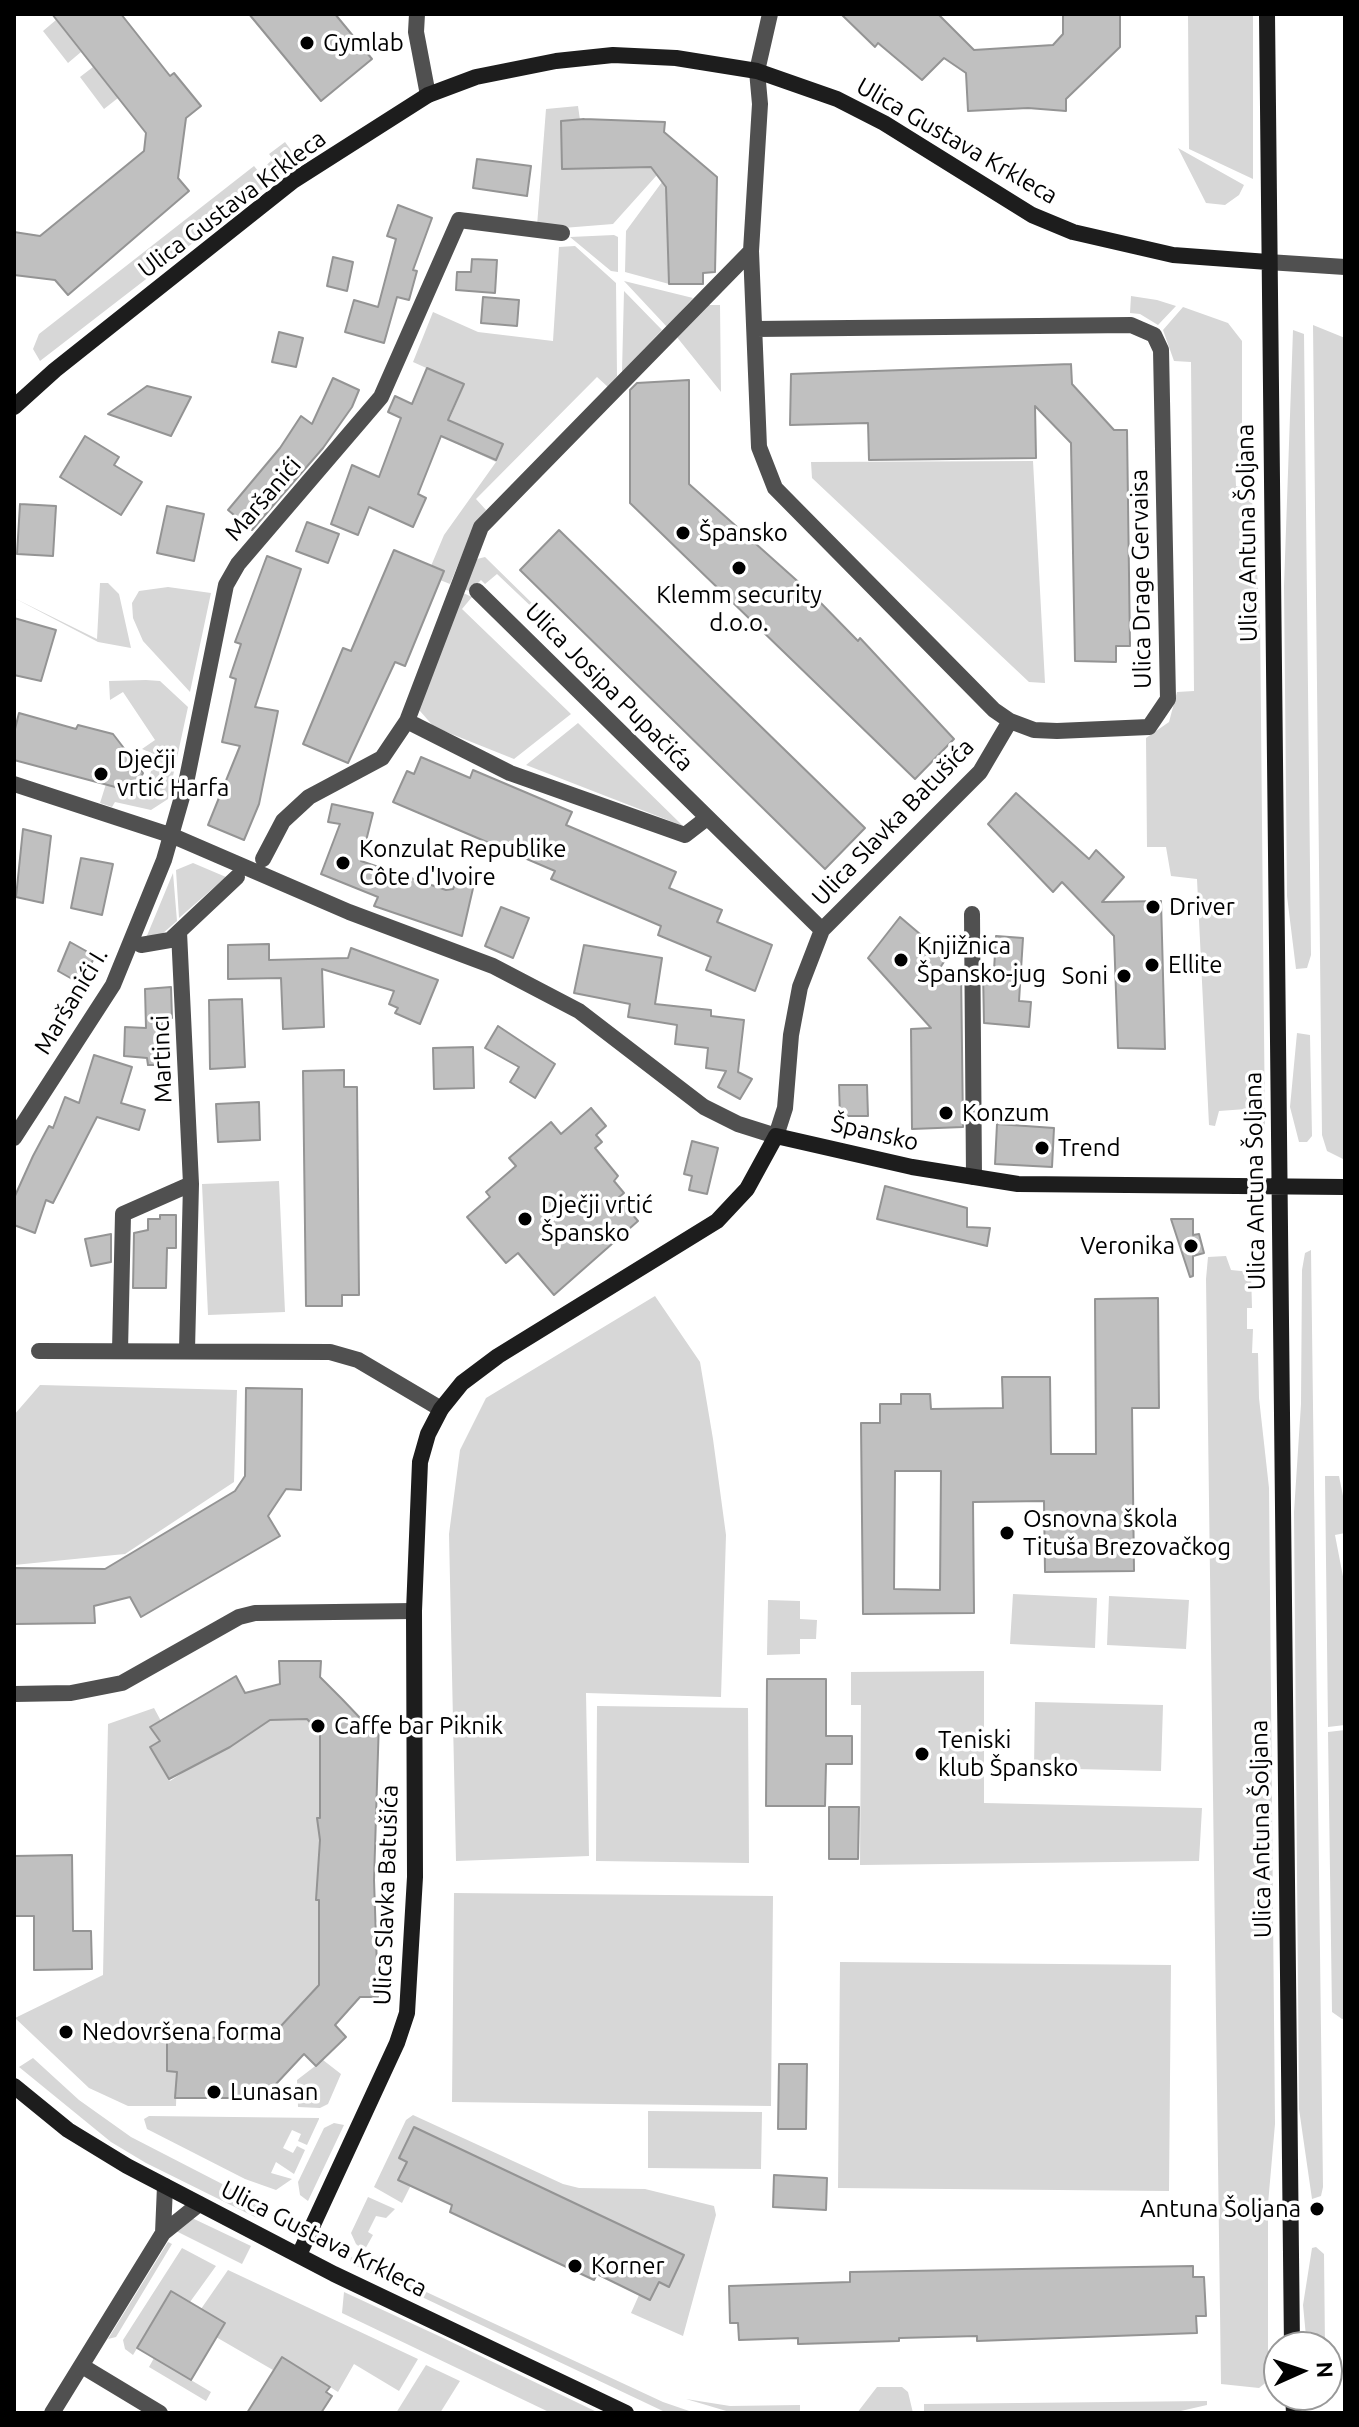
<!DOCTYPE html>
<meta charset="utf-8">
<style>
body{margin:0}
#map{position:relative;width:1359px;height:2427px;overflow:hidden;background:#fff;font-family:Ubuntu,sans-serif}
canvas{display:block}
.frame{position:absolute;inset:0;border:16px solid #000;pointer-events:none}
.north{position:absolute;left:1263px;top:2331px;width:80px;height:80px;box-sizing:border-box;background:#fff;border:2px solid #999;border-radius:50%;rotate:87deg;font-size:22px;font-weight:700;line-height:32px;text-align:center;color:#000}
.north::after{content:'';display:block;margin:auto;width:28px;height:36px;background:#000;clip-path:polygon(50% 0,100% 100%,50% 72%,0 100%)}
</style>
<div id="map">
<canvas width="1359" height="2427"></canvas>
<div class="frame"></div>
<div class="north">N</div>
</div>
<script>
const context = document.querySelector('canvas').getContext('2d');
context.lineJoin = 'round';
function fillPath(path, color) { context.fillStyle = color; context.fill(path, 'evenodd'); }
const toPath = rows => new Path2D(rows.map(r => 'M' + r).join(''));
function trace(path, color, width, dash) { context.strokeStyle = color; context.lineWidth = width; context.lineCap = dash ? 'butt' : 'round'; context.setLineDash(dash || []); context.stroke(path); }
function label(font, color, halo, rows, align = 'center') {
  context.font = font + ' Ubuntu,sans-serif'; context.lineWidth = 7; context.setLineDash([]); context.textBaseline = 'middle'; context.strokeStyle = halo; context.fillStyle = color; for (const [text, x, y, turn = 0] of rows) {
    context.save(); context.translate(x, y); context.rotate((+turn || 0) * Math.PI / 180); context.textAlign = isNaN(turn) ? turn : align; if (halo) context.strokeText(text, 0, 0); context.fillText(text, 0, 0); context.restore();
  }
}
fillPath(toPath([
 [1188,14,1253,14,1253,179,1189,149],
 [56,20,81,52,68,63,43,31],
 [93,67,118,98,104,109,80,77],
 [578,106,580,120,562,169,651,167,657,175,613,224,563,228,537,226,546,109],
 [285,142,299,161,40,361,33,349,39,334,254,166,259,172,273,159,269,154],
 [1178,148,1244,185,1239,195,1225,205,1206,203],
 [662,182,666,187,669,284,625,272,626,231],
 [614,235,618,237,618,272,611,271,570,237],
 [575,246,616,283,617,376,608,387,597,377,476,499,486,510,473,528,450,584,440,580,444,571,431,566,444,535,496,462,419,426,448,423,464,385,413,362,433,312,478,332,553,341,559,247],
 [624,281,693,298,667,327],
 [624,291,662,330,622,372],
 [1131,296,1157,300,1176,306,1158,325,1140,314,1130,313],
 [704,305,720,305,721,392,676,336],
 [1183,307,1228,323,1242,341,1242,463,1235,464,1236,486,1243,487,1244,498,1252,498,1260,618,1265,1132,1261,1133,1260,1108,1219,1111,1215,1126,1209,1125,1197,879,1171,876,1166,847,1147,847,1146,738,1169,722,1177,692,1194,691,1191,362,1174,361,1163,330],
 [1313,325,1345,338,1345,1160,1327,1151,1322,1135],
 [1293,330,1304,334,1311,955,1307,968,1296,969,1287,896,1284,586],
 [1033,461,1045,683,1029,682,812,478,811,462],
 [485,557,540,611,538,613,497,574,485,584,481,580,470,591,462,589,477,559],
 [100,583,108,583,119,594,131,648,98,642,14,598,97,639],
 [168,587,211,593,190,692,143,641,133,618,132,603,139,591],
 [461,592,472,597,462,609,571,714,514,759,434,727,420,711,417,700],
 [146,680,160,681,188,707,168,799,151,810,115,802,112,807,100,803,106,784,144,794,156,755,142,749,155,740,123,692,110,700,109,681],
 [578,723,683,826,526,765],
 [193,863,226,877,179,918,176,870],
 [173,873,177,921,162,934,146,938],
 [1297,1033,1310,1035,1312,1136,1307,1142,1299,1142,1290,1107],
 [279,1181,285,1312,208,1315,202,1184],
 [1311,1250,1323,2187,1321,2196,1312,2199,1299,2109,1294,1512,1301,1404,1302,1270,1305,1253],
 [1226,1256,1231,1270,1251,1272,1252,1308,1247,1308,1247,1329,1253,1329,1252,1353,1258,1353,1259,1398,1269,1488,1275,2124,1268,2204,1268,2381,1259,2388,1221,2384,1206,1279,1208,1257],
 [655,1296,700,1362,713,1439,726,1535,721,1697,586,1693,589,1856,456,1861,449,1534,460,1450,486,1398],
 [40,1385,237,1390,234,1482,125,1554,14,1565,14,1415],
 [1325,1476,1339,1476,1345,1506,1345,1533,1335,1535,1345,1587,1345,1725,1328,1727],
 [1013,1594,1097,1598,1095,1648,1010,1644],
 [1109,1596,1189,1600,1186,1649,1107,1645],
 [768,1600,800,1601,800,1619,817,1620,816,1639,800,1639,800,1654,767,1655],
 [984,1671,984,1803,1202,1808,1199,1861,860,1865,861,1705,851,1705,851,1672],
 [1035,1702,1163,1705,1161,1771,1034,1768],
 [597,1706,748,1708,749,1863,596,1861],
 [154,1708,161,1721,150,1728,160,1741,151,1747,170,1781,211,1754,213,1756,229,1747,271,1717,307,1719,320,1733,322,1780,320,1818,317,1819,320,1840,316,1899,319,1900,319,1985,280,2027,277,2025,270,2032,234,2033,233,2038,167,2035,167,2071,177,2072,176,2106,128,2106,89,2088,15,2018,103,1975,108,1724],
 [1345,1730,1345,2018,1342,2019,1332,2012,1328,1732],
 [454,1893,773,1896,771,2106,452,2102],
 [840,1962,1171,1965,1169,2191,838,2188],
 [33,2058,79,2100,131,2137,263,2205,259,2219,146,2163,111,2142,19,2067],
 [323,2060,341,2074,328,2104,320,2108,298,2107,297,2080],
 [648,2111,762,2112,761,2169,648,2168],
 [413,2115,563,2184,579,2188,645,2189,714,2206,716,2215,683,2336,631,2313,639,2295,650,2300,659,2282,669,2287,683,2255,414,2127,399,2158,407,2162,399,2180,411,2185,402,2203,374,2187,406,2120],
 [149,2116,319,2118,319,2119,307,2145,298,2141,301,2134,292,2130,283,2148,293,2153,297,2146,305,2150,294,2174,276,2162,271,2173,292,2179,276,2190,245,2179,147,2129,144,2119],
 [334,2123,344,2125,308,2201,300,2195,298,2182,324,2128],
 [368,2197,395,2209,386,2218,376,2216,368,2232,373,2235,364,2251,356,2244,351,2233],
 [192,2218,251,2246,242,2264,174,2230],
 [168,2242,172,2244,116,2337,108,2339],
 [1316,2247,1324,2254,1325,2347,1307,2347,1303,2305,1312,2248],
 [182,2248,216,2266,190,2302,171,2291,133,2355,125,2349,123,2340],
 [351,2257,663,2402,695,2413,665,2412,350,2263],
 [228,2270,418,2359,399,2391,354,2364,338,2392,282,2357,273,2370,216,2337,201,2309],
 [344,2292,441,2337,599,2413,551,2413,342,2313],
 [154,2358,211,2392,206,2401,149,2367],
 [426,2365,460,2381,440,2413,396,2413],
 [877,2387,902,2387,908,2392,913,2413,857,2413],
 [686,2399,730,2406,800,2405,800,2413,733,2413],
 [1207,2401,1207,2405,1172,2413,924,2413,924,2404]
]), '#d7d7d7');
const building = toPath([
 [52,14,121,14,170,76,174,73,201,106,186,118,178,178,189,191,68,295,55,280,14,275,14,232,40,236,144,151,146,133,52,14],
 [249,14,335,14,372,59,321,101,249,14],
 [841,14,938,14,974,50,1053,45,1063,34,1063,14,1120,14,1120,47,1066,99,1066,111,1028,108,968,111,966,73,944,58,922,80,878,43,875,47,841,14],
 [584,119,665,122,664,132,717,177,715,272,703,273,703,284,669,284,666,187,651,167,562,169,561,121,584,119],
 [477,159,531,166,527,196,473,188,477,159],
 [398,205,432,218,413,270,417,271,409,300,397,297,384,343,345,332,354,300,378,307,396,239,387,236,398,205],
 [333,257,353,262,347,291,327,286,333,257],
 [472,259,497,260,495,293,456,290,457,272,471,272,472,259],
 [483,297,519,300,517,326,481,323,483,297],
 [279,332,303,338,296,367,272,362,279,332],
 [1071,364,1072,384,1114,430,1127,430,1130,646,1116,646,1116,662,1075,661,1071,443,1035,406,1036,458,869,460,868,423,790,425,791,374,1071,364],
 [427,368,464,384,448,420,503,444,496,460,441,436,418,494,426,498,413,527,369,507,358,535,331,524,352,465,379,477,401,418,388,412,395,396,412,404,427,368],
 [333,378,359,390,352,407,323,448,252,530,228,510,280,448,301,416,312,424,333,378],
 [689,380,689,484,813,595,858,641,860,638,954,739,915,779,630,503,630,390,637,383,689,380],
 [147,386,191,397,171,436,108,414,147,386],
 [85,436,119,457,114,465,142,482,121,515,60,477,85,436],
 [20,504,56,506,53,556,17,554,20,504],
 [167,506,204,514,194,561,157,553,167,506],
 [307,522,339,534,328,563,296,551,307,522],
 [559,530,865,828,825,869,520,570,559,530],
 [394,550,444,571,405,666,395,662,348,763,303,744,343,648,351,651,394,550],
 [267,556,301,569,255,707,278,711,259,804,244,840,208,825,240,746,222,742,236,679,230,677,241,644,235,642,267,556],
 [14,618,56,630,41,681,14,675,14,618],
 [19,713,76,729,78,725,113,734,143,773,134,792,14,760,14,733,19,713],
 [421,757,470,778,473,770,572,812,566,825,676,872,669,888,722,910,717,922,772,945,755,991,706,970,711,957,658,935,661,926,551,879,555,871,393,802,407,771,414,774,421,757],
 [1016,793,1089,859,1096,850,1124,877,1102,902,1161,901,1165,1049,1118,1048,1114,936,1062,882,1053,892,988,824,1016,793],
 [332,804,373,813,361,861,446,890,453,889,457,880,474,884,462,936,374,906,378,897,321,874,340,824,328,822,332,804],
 [23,829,51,836,43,903,16,897,23,829],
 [81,858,113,864,102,915,71,908,81,858],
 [501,907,529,918,513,958,485,946,501,907],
 [900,917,947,957,938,971,961,970,963,1127,912,1129,911,1029,931,1028,868,958,900,917],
 [996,936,1023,938,1019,1001,1031,1002,1029,1027,984,1023,983,970,994,970,996,936],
 [70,942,95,956,81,984,58,971,70,942],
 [269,944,269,960,348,958,351,948,438,980,420,1024,395,1013,398,1008,389,1004,394,991,322,969,324,1027,283,1029,281,978,228,979,228,945,269,944],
 [584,945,662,958,655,1004,711,1010,711,1016,744,1020,738,1072,752,1079,740,1099,718,1087,726,1071,706,1068,708,1048,675,1044,677,1025,628,1017,630,1004,574,993,584,945],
 [171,987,172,1018,162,1018,160,1065,148,1065,147,1058,124,1056,125,1027,146,1028,145,989,171,987],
 [242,999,245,1067,210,1069,209,1000,242,999],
 [498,1026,555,1064,535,1098,510,1082,519,1067,485,1048,498,1026],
 [473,1047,474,1088,434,1089,433,1048,473,1047],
 [94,1055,132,1067,121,1103,145,1110,139,1130,97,1117,53,1203,46,1200,35,1233,14,1225,14,1198,33,1156,49,1126,53,1128,65,1097,79,1103,94,1055],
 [344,1070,344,1087,357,1087,359,1295,342,1295,342,1306,306,1306,303,1071,344,1070],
 [839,1085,867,1085,868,1116,840,1116,839,1085],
 [259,1102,260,1140,218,1142,216,1104,259,1102],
 [591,1108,606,1126,596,1135,602,1142,595,1148,618,1176,614,1181,624,1193,618,1198,638,1221,554,1295,518,1253,506,1263,467,1217,490,1197,486,1192,516,1166,509,1158,551,1122,561,1134,591,1108],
 [997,1124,1054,1128,1052,1167,995,1164,997,1124],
 [692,1141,718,1148,707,1194,689,1190,692,1176,684,1174,692,1141],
 [885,1186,967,1208,967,1227,990,1228,987,1246,877,1219,885,1186],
 [160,1215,176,1215,176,1248,167,1248,166,1288,133,1288,134,1233,148,1230,148,1219,160,1219,160,1215],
 [1171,1219,1193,1219,1193,1235,1199,1234,1204,1253,1193,1256,1193,1276,1190,1277,1171,1219],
 [111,1234,111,1262,91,1266,85,1239,111,1234],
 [1158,1298,1159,1408,1132,1408,1134,1571,1045,1572,1044,1501,973,1502,974,1613,863,1614,861,1423,880,1423,880,1404,901,1404,901,1394,930,1394,931,1409,1003,1408,1002,1377,1050,1377,1051,1454,1096,1454,1095,1299,1158,1298],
 [895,1471,941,1471,940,1590,894,1589,895,1471],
 [246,1388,302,1389,301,1490,286,1489,268,1516,280,1536,141,1617,130,1597,94,1606,95,1623,14,1624,14,1568,105,1569,235,1491,245,1476,246,1388],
 [279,1661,321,1661,320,1677,342,1699,362,1720,379,1720,374,1880,378,1997,360,1997,335,2025,346,2037,316,2066,304,2054,276,2084,276,2098,175,2098,177,2072,167,2071,167,2037,233,2038,234,2033,263,2034,278,2025,280,2027,319,1985,319,1900,316,1900,320,1840,317,1818,320,1818,320,1733,307,1719,270,1720,230,1747,169,1779,150,1747,160,1741,150,1727,236,1676,245,1693,280,1684,279,1661],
 [767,1679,826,1679,826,1736,852,1736,852,1764,826,1764,825,1806,766,1806,767,1679],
 [829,1807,859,1807,858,1859,829,1859,829,1807],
 [72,1855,73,1931,91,1931,92,1969,34,1970,34,1916,14,1916,14,1856,72,1855],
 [779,2064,807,2064,806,2129,778,2129,779,2064],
 [414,2127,684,2255,669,2287,659,2282,650,2300,597,2274,594,2280,450,2212,452,2205,398,2180,407,2162,399,2158,414,2127],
 [774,2175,827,2178,826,2210,773,2207,774,2175],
 [1193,2266,1193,2277,1204,2277,1206,2316,1196,2316,1197,2333,977,2341,977,2336,899,2338,899,2341,798,2344,798,2338,739,2340,738,2323,730,2323,729,2286,850,2282,850,2272,1193,2266],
 [171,2291,225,2323,191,2380,137,2348,171,2291],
 [282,2357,330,2387,326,2392,332,2396,321,2413,247,2413,282,2357]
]);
fillPath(building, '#c0c0c0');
trace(building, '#949494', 2);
trace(toPath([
 [417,14,416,32,428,95],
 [1268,262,1345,267],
 [756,329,1131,325,1154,335,1161,350,1168,699,1149,727,1057,731,1034,730,1010,721,994,710,775,488,759,447,751,251,760,104,757,71,770,14],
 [477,591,822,930],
 [14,784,173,836,349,912,493,966,579,1011,704,1107,738,1124,776,1136,785,1108,791,1035,800,987,822,930,980,772,1010,721],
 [707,818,685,835,510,773,407,721,481,527,751,251],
 [263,859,283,821,309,797,382,758,407,721],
 [972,914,974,1177],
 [179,932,191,1184,187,1350],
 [141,945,170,940,237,877],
 [14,1138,113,985,164,860,186,783,226,585,238,564,381,397,459,220,562,233],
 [39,1351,330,1352,358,1360,441,1409],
 [120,1351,123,1214,191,1184],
 [14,1694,71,1693,122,1683,239,1617,255,1613,414,1611],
 [163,2233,165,2186],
 [82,2366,160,2413],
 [52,2413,163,2233,199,2204]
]), '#505050', 16);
trace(toPath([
 [1267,14,1292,2347],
 [14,407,55,370,293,181,428,95,476,77,556,61,613,55,676,58,757,71,837,99,884,123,1032,215,1073,232,1173,255,1268,262],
 [14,2086,68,2130,127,2166,334,2274,626,2413],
 [299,2255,397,2043,407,2013,415,1877,414,1611,420,1462,428,1434,441,1409,462,1383,498,1356,717,1221,747,1189,776,1136,912,1167,1018,1184,1345,1187],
 [1293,2395,1294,2413]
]), '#1d1d1d', 16);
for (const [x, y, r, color] of [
 [307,43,8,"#000"],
 [683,533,8,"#000"],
 [739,568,8,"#000"],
 [101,774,8,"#000"],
 [343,863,8,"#000"],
 [1153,907,8,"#000"],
 [901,960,8,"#000"],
 [1152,965,8,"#000"],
 [1124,976,8,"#000"],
 [946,1113,8,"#000"],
 [1042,1148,8,"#000"],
 [525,1219,8,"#000"],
 [1191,1246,8,"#000"],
 [1007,1533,8,"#000"],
 [318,1726,8,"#000"],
 [922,1754,8,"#000"],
 [66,2032,8,"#000"],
 [214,2092,8,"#000"],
 [1317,2209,8,"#000"],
 [575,2266,8,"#000"]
]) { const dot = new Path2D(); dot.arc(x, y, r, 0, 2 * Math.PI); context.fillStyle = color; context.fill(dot); trace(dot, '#fff', 3); }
label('24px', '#000', '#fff', [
 ["Gymlab",323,43],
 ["Špansko",699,533],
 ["Klemm security",739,595,"center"],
 ["d.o.o.",739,623,"center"],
 ["Dječji",117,760],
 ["vrtić Harfa",117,788],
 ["Konzulat Republike",359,849],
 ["Côte d'Ivoire",359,877],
 ["Driver",1169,907],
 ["Knjižnica",917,946],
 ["Špansko-jug",917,974],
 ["Ellite",1168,965],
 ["Soni",1108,976,"right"],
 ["Konzum",962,1113],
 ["Trend",1058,1148],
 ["Dječji vrtić",541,1205],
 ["Špansko",541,1233],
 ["Veronika",1175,1246,"right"],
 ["Osnovna škola",1023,1519],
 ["Tituša Brezovačkog",1023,1547],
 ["Caffe bar Piknik",334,1726],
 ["Teniski",938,1740],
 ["klub Špansko",938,1768],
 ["Nedovršena forma",82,2032],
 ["Lunasan",230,2092],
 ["Antuna Šoljana",1301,2209,"right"],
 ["Korner",591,2266]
], 'left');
label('24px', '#000', '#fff', [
 ["Ulica Gustava Krkleca",957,141,30],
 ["Ulica Gustava Krkleca",232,204,-37],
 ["Maršanići",263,499,-49],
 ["Ulica Antuna Šoljana",1247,533,-91],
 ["Ulica Drage Gervaisa",1141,579,-91],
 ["Ulica Josipa Pupačića",609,687,45],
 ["Ulica Slavka Batušića",893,822,-46],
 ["Maršanići I.",71,1001,-59],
 ["Martinci",162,1059,-92],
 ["Špansko",875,1133,13],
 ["Ulica Antuna Šoljana",1255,1181,-91],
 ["Ulica Antuna Šoljana",1261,1829,-91],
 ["Ulica Slavka Batušića",386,1895,-88],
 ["Ulica Gustava Krkleca",324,2239,27]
]);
</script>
